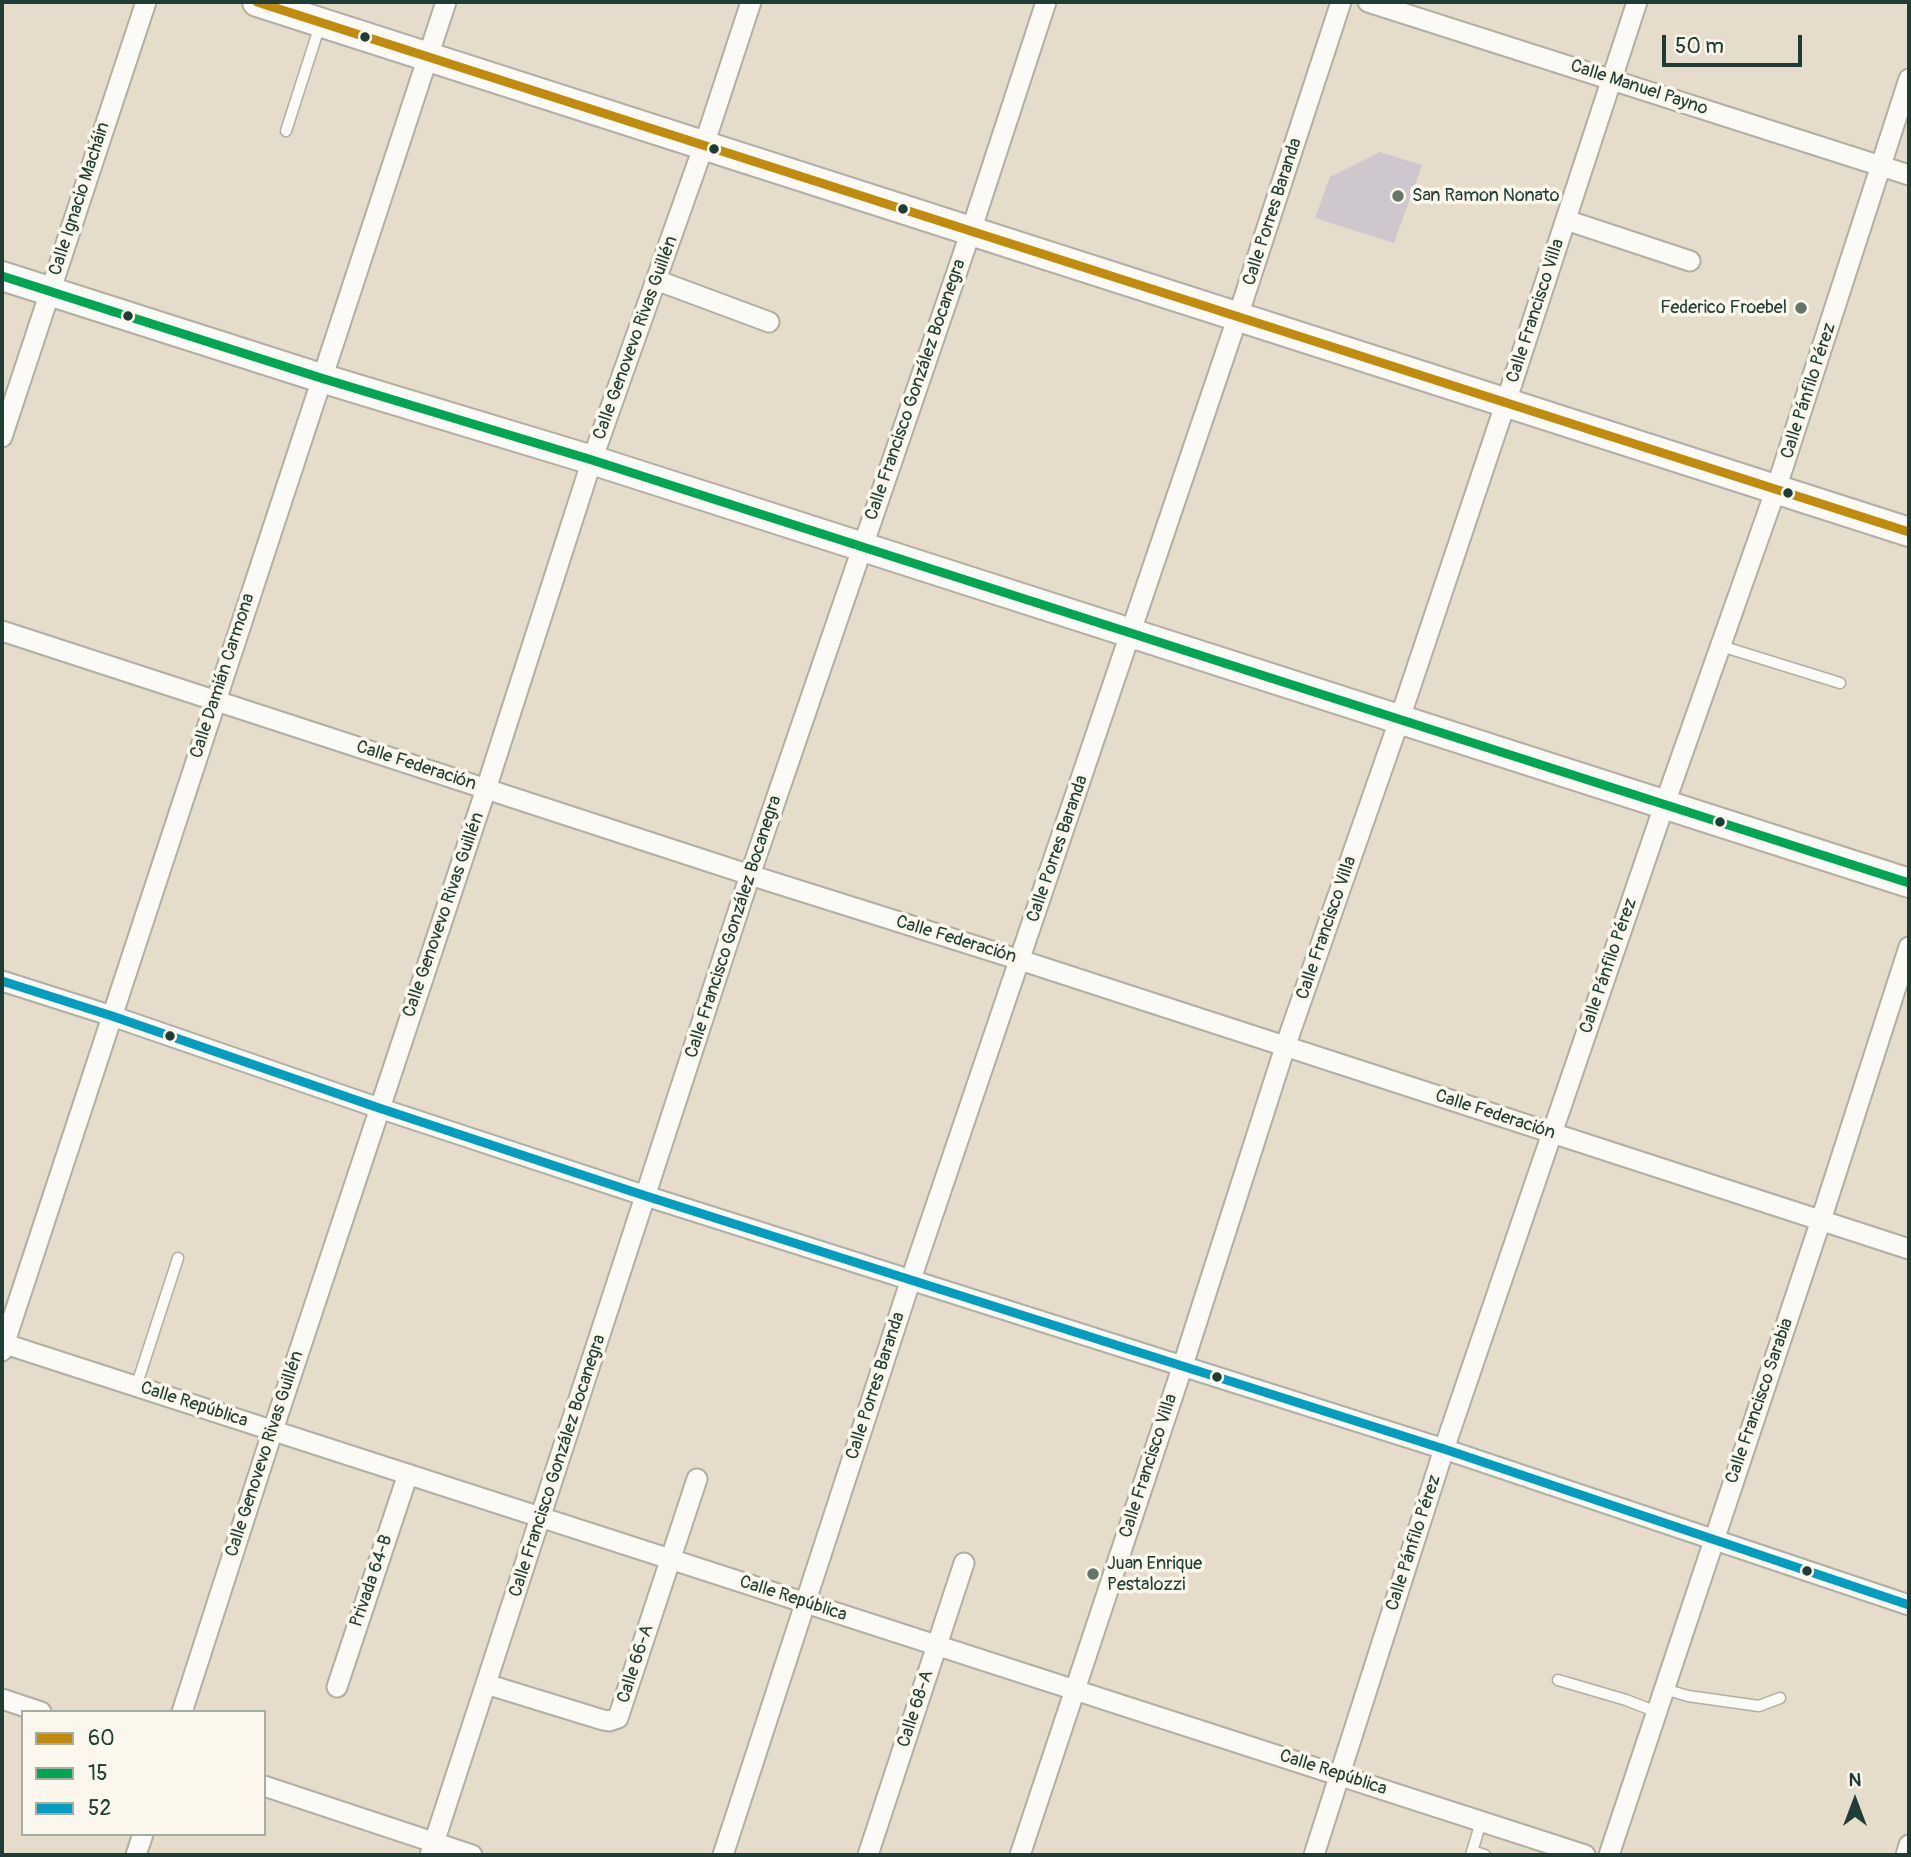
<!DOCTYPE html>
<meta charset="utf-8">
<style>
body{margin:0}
#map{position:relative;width:1911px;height:1857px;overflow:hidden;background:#e6dccb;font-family:Pangolin,sans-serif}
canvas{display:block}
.frame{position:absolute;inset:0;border:4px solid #1f3d34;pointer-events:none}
.legend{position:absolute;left:21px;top:1710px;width:245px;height:126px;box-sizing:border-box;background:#fbf7ec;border:2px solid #a3ada2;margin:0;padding:9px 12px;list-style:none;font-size:21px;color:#1f3d34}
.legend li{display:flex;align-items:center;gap:14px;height:35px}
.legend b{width:35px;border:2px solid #a3ada2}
.north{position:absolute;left:1820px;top:1766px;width:70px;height:70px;-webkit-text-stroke:5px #fbf7ec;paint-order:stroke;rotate:0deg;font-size:19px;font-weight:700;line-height:28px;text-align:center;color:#1f3d34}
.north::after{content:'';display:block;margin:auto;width:24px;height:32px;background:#1f3d34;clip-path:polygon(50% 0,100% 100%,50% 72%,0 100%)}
.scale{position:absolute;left:1662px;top:35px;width:140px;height:32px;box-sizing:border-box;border:4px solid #1f3d34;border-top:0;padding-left:9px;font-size:21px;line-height:24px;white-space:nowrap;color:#1f3d34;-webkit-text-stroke:5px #fbf7ec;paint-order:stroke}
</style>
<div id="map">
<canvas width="1911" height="1857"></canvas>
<div class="frame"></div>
<ul class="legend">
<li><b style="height:9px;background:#c18c0d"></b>60</li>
<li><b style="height:9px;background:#00a651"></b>15</li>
<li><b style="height:9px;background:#039ebf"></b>52</li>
</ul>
<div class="north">N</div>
<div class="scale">50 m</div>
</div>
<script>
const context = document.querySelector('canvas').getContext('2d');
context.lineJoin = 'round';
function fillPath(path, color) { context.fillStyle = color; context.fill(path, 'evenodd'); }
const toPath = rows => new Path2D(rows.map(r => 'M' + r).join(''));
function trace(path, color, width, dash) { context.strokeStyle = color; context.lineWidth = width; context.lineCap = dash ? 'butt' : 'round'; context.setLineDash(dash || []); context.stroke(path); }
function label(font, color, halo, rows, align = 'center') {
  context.font = font + ' Pangolin,sans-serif'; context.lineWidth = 7; context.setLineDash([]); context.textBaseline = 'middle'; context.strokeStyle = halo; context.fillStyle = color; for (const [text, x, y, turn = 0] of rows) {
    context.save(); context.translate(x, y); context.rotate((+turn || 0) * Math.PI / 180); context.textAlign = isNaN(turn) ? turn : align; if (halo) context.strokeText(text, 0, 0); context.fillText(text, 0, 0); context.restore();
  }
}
fillPath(toPath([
 [1380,152,1422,165,1394,243,1315,218,1330,177]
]), '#cec7cd');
const lane = toPath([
 [286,131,320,25],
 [1721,646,1840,683],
 [136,1387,178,1258],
 [1558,1680,1626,1700,1657,1712],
 [1664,1689,1688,1696,1759,1706,1780,1698],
 [1472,1851,1485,1855],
 [1471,1855,1481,1822]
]);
const street = toPath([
 [1368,2,1909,175],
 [1566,220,1690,261],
 [656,280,769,322],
 [2,437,146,2],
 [2,631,750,875,1020,960,1909,1249],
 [2,981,112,1016,379,1108,646,1196,1444,1449,1909,1605],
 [2,1343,1585,1855],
 [2,1351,446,2],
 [486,1684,603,1720,609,1721,618,1718,697,1479],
 [337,1687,408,1474],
 [2,1699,41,1712],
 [182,1712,273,1430,486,789,592,460,704,145,751,2],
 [264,1786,472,1855],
 [136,1855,143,1834],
 [430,1855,750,875,971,231,1046,2],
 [723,1855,911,1279,1238,316,1341,2],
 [868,1855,964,1563],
 [1020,1855,1183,1365,1285,1047,1400,718,1506,402,1637,2],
 [1314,1855,1444,1449,1665,803,1776,489,1909,79],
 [1609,1855,1821,1220,1909,947],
 [1906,1855,1909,1845]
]);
const secondary = toPath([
 [257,2,1909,532],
 [2,276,321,378,592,460,1909,883]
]);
trace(lane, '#b1aea2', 13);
trace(street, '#b1aea2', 23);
trace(secondary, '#b1aea2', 32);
trace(lane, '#fbfaf7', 10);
trace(street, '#fbfaf7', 19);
trace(secondary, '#fbfaf7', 28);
trace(toPath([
 [257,2,1909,532]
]), '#c18c0d', 9);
trace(toPath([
 [2,276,321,378,592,460,1909,883]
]), '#00a651', 9);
trace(toPath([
 [2,981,112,1016,379,1108,646,1196,1444,1449,1909,1605]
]), '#039ebf', 9);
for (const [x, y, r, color] of [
 [365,37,6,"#1f3d34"],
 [714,149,6,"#1f3d34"],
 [1398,196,7,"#657569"],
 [903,209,6,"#1f3d34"],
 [1801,308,7,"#657569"],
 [128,316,6,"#1f3d34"],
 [1788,493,6,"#1f3d34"],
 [1720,822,6,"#1f3d34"],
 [170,1036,6,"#1f3d34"],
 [1217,1377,6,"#1f3d34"],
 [1807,1571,6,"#1f3d34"],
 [1093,1574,7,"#657569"]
]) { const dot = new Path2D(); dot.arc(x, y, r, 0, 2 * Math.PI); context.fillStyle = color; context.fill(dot); trace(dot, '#fbf7ec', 2.5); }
label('18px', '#1f3d34', '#fbf7ec', [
 ["Calle Manuel Payno",1639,88,18],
 ["Calle Ignacio Macháin",80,199,-72],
 ["Calle Porres Baranda",1273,212,-72],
 ["Calle Francisco Villa",1536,311,-72],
 ["Calle Genovevo Rivas Guillén",636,338,-70],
 ["Calle Francisco González Bocanegra",916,390,-71],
 ["Calle Pánfilo Pérez",1809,391,-72],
 ["Calle Damián Carmona",223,676,-72],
 ["Calle Federación",416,766,18],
 ["Calle Porres Baranda",1058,849,-71],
 ["Calle Genovevo Rivas Guillén",444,915,-71],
 ["Calle Francisco González Bocanegra",734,927,-72],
 ["Calle Francisco Villa",1327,928,-71],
 ["Calle Federación",956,940,17],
 ["Calle Pánfilo Pérez",1609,966,-71],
 ["Calle Federación",1495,1115,18],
 ["Calle Porres Baranda",876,1386,-72],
 ["Calle Francisco Sarabia",1760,1401,-71],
 ["Calle República",194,1405,18],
 ["Calle Genovevo Rivas Guillén",265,1454,-72],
 ["Calle Francisco González Bocanegra",558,1466,-72],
 ["Calle Francisco Villa",1149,1466,-72],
 ["Calle Pánfilo Pérez",1414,1543,-72],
 ["Privada 64-B",372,1581,-71],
 ["Calle República",793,1599,18],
 ["Calle 66-A",636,1664,-72],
 ["Calle 68-A",916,1709,-72],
 ["Calle República",1333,1773,18]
]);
label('18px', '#1f3d34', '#fbf7ec', [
 ["San Ramon Nonato",1412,196],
 ["Federico Froebel",1787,308,"right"],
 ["Juan Enrique",1107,1564],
 ["Pestalozzi",1107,1585]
], 'left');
</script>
